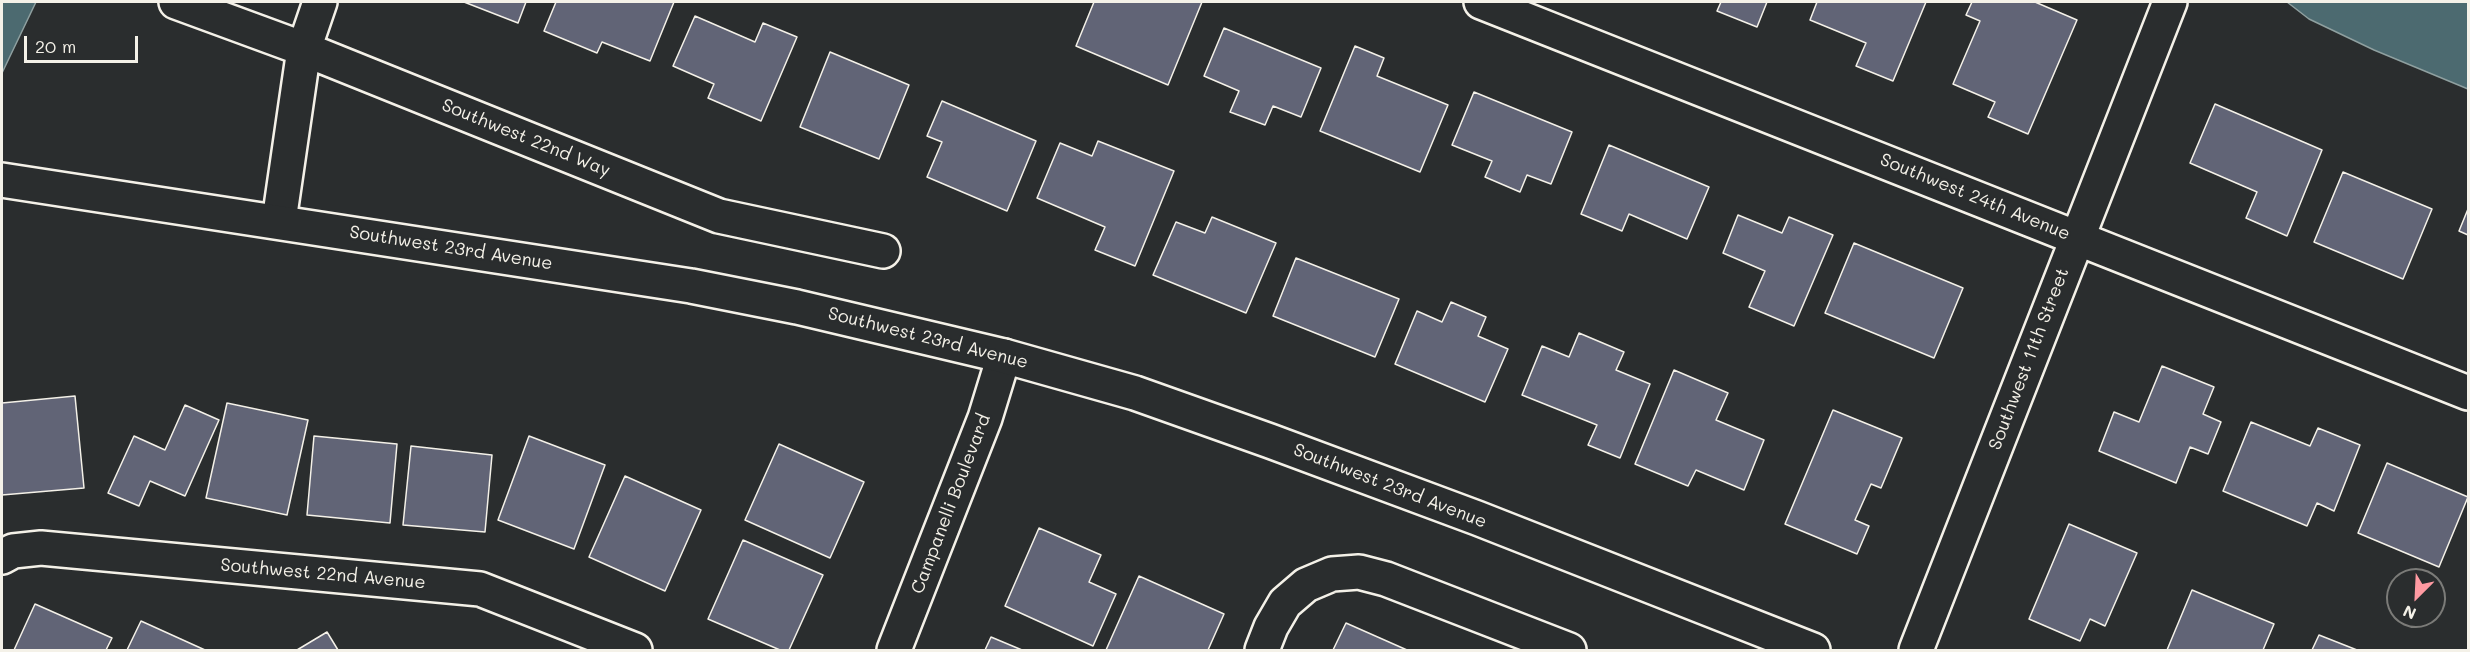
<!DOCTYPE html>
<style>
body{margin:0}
#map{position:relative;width:2470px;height:652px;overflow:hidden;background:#2a2d2e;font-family:Mali,sans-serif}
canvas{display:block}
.frame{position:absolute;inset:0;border:3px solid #f4f1e8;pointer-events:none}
.north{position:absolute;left:2386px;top:568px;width:60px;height:60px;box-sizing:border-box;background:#2a2d2e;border:2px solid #7b7b78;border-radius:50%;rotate:204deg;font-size:16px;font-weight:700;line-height:24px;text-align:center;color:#f4f1e8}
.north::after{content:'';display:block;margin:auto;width:21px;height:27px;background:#ff9aa2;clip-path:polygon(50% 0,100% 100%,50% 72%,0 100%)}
.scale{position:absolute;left:24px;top:36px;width:114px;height:27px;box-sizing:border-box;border:3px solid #f4f1e8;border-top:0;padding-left:8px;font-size:18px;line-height:21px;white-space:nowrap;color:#f4f1e8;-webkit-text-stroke:4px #2a2d2e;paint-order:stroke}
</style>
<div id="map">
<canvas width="2470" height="652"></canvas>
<div class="frame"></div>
<div class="north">N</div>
<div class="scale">20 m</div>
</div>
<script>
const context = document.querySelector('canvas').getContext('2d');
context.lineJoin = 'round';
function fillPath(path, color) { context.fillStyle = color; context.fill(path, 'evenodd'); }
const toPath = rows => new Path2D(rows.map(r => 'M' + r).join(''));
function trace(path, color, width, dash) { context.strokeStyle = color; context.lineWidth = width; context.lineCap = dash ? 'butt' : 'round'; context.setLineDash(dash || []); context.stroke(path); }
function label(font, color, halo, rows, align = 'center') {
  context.font = font + ' Mali,sans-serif'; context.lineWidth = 4.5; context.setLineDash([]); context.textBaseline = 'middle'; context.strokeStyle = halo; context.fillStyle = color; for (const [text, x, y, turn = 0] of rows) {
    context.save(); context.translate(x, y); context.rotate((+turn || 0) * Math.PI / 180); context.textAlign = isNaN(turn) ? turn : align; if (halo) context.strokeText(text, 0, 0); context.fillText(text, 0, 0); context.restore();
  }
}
const water = toPath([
 [2,2,36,2,2,73,2,2],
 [2287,2,2468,2,2468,89,2374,50,2309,19,2287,2]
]);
fillPath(water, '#4c6a70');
trace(water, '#8fa0a0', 1.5);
const building = toPath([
 [464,2,526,2,518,23,464,2],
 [556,2,674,2,650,61,602,42,597,53,544,31,556,2],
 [1094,2,1202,2,1168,85,1076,46,1094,2],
 [1721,2,1767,2,1757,27,1717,11,1721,2],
 [1817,2,1926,2,1893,81,1856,66,1866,43,1810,20,1817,2],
 [1972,2,2035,2,2077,20,2028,134,1988,117,1995,102,1953,84,1980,21,1966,15,1972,2],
 [695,16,755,42,763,23,797,37,761,121,708,98,714,84,673,66,695,16],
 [1224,28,1321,68,1301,117,1273,106,1265,125,1230,112,1239,91,1204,76,1224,28],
 [1355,46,1384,58,1377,76,1448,105,1420,172,1320,131,1355,46],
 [830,52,909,85,879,159,800,127,830,52],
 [1474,92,1572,132,1551,184,1527,175,1520,192,1485,177,1492,161,1452,145,1474,92],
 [942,101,1036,141,1007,211,927,177,942,142,927,136,942,101],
 [2215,104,2322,150,2287,236,2246,218,2257,192,2190,163,2215,104],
 [1098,141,1174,171,1135,266,1095,250,1105,227,1037,198,1060,143,1092,156,1098,141],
 [1609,145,1709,187,1687,239,1629,214,1622,231,1581,214,1609,145],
 [2343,172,2432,209,2403,279,2314,242,2343,172],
 [2468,209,2468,235,2459,231,2468,209],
 [1738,215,1782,233,1789,217,1833,235,1794,326,1749,307,1765,271,1723,253,1738,215],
 [1212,217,1276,243,1246,313,1153,275,1176,222,1205,233,1212,217],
 [1854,243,1963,288,1934,358,1825,313,1854,243],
 [1296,258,1399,299,1375,357,1273,316,1296,258],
 [1451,302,1486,317,1478,336,1508,349,1485,402,1395,364,1417,311,1442,322,1451,302],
 [1579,333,1624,352,1616,370,1650,384,1620,458,1588,445,1597,425,1522,395,1542,346,1569,357,1579,333],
 [2162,366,2214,387,2203,414,2221,422,2208,454,2190,447,2176,483,2099,451,2114,412,2139,422,2162,366],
 [1674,370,1728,393,1716,420,1764,440,1744,490,1696,470,1688,486,1635,464,1674,370],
 [75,396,84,488,2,495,2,403,75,396],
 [227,403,308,420,287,515,206,498,227,403],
 [185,405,219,420,185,496,150,481,139,506,108,493,134,436,165,450,185,405],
 [1833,410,1902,438,1881,488,1871,484,1855,520,1869,526,1857,554,1785,524,1833,410],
 [2251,422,2310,446,2318,428,2360,445,2334,511,2317,503,2307,526,2223,491,2251,422],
 [314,436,397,444,390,523,307,515,314,436],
 [529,436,605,465,574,549,498,520,529,436],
 [779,444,864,482,830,558,745,520,779,444],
 [411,446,492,455,485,532,403,525,411,446],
 [2387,463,2468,497,2439,567,2358,533,2387,463],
 [625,476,701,510,665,591,589,557,625,476],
 [2069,524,2137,553,2105,626,2090,619,2080,641,2029,619,2069,524],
 [1039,528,1101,555,1089,582,1116,594,1093,646,1005,606,1039,528],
 [743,540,823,575,789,650,780,650,708,619,743,540],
 [1139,576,1224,614,1208,650,1106,650,1139,576],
 [2192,590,2274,624,2263,650,2167,650,2192,590],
 [35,604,112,638,106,650,14,650,35,604],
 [141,621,205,650,127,650,141,621],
 [1346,623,1407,650,1333,650,1346,623],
 [327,632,338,650,297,650,327,632],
 [2319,635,2357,650,2312,650,2319,635],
 [991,637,1022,650,985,650,991,637]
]);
fillPath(building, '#616476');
trace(building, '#f4f1e8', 1.5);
const minor = toPath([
 [176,2,304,49,719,216,883,251],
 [1481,2,2468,393],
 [279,221,304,49,320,2],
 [2,557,13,551,41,548,480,589,635,650],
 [894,650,985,418,1004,356],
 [1262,650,1271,627,1285,603,1306,585,1332,574,1359,572,1386,579,1569,650],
 [1916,650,2170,2]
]);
const tertiary = toPath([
 [2,180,691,286,797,307,1004,356,1135,393,1270,441,1477,518,1813,650]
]);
trace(minor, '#f4f1e8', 38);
trace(tertiary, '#f4f1e8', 38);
trace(minor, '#2a2d2e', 33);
trace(tertiary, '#2a2d2e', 33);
label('18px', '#f4f1e8', '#2a2d2e', [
 ["Southwest 22nd Way",526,138,22],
 ["Southwest 24th Avenue",1975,197,22],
 ["Southwest 23rd Avenue",451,248,9],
 ["Southwest 23rd Avenue",928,338,14],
 ["Southwest 11th Street",2029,359,-69],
 ["Southwest 23rd Avenue",1390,486,21],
 ["Campanelli Boulevard",951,504,-69],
 ["Southwest 22nd Avenue",323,574,5]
]);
</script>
